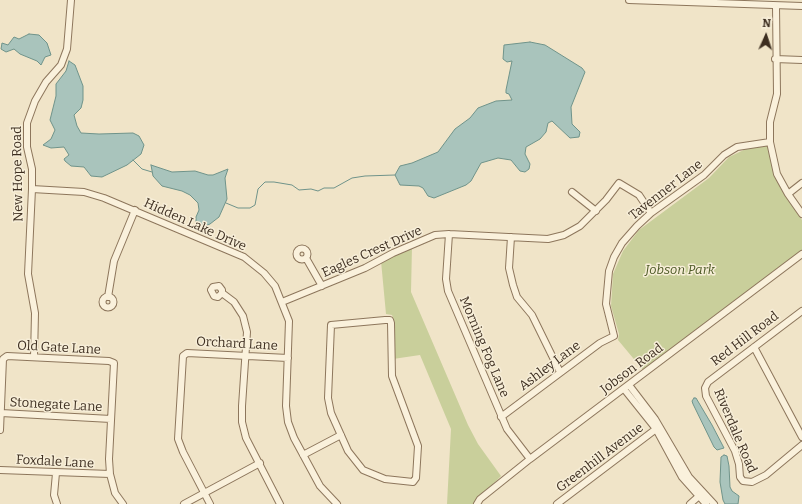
<!DOCTYPE html>
<style>
body{margin:0}
#map{position:relative;width:802px;height:504px;overflow:hidden;background:#f0e4c8;font-family:Bitter,serif}
canvas{display:block}
.north{position:absolute;left:746px;top:16px;width:40px;height:40px;-webkit-text-stroke:3px #f7eed8;paint-order:stroke;rotate:3deg;font-size:11px;font-weight:700;line-height:16px;text-align:center;color:#3d2e20}
.north::after{content:'';display:block;margin:auto;width:14px;height:18px;background:#3d2e20;clip-path:polygon(50% 0,100% 100%,50% 72%,0 100%)}
</style>
<div id="map">
<canvas width="802" height="504"></canvas>
<div class="north">N</div>
</div>
<script>
const context = document.querySelector('canvas').getContext('2d');
context.lineJoin = 'round';
function fillPath(path, color) { context.fillStyle = color; context.fill(path, 'evenodd'); }
const toPath = rows => new Path2D(rows.map(r => 'M' + r).join(''));
function trace(path, color, width, dash) { context.strokeStyle = color; context.lineWidth = width; context.lineCap = dash ? 'butt' : 'round'; context.setLineDash(dash || []); context.stroke(path); }
function label(font, color, halo, rows, align = 'center') {
  context.font = font + ' Bitter,serif'; context.lineWidth = 3; context.setLineDash([]); context.textBaseline = 'middle'; context.strokeStyle = halo; context.fillStyle = color; for (const [text, x, y, turn = 0] of rows) {
    context.save(); context.translate(x, y); context.rotate((+turn || 0) * Math.PI / 180); context.textAlign = isNaN(turn) ? turn : align; if (halo) context.strokeText(text, 0, 0); context.fillText(text, 0, 0); context.restore();
  }
}
fillPath(toPath([
 [768,146,772,166,778,182,802,220,802,250,643,370,618,340,619,334,611,306,613,274,623,251,639,230,709,178,729,157,748,148],
 [412,246,411,292,468,425,478,444,501,476,474,504,447,504,451,429,420,355,393,359,395,323,392,315,386,314,381,261]
]), '#c9cf9b');
const water = toPath([
 [29,34,39,35,47,43,51,55,45,57,41,65,37,61,20,54,14,49,6,52,1,49,2,43,8,45,14,37,19,39,29,34],
 [530,42,545,45,582,68,585,72,571,107,572,124,580,132,579,137,570,138,552,121,548,123,546,132,540,139,526,147,525,154,530,164,529,169,525,172,520,171,511,160,498,158,481,163,471,181,466,185,434,198,428,196,423,188,419,186,400,185,395,175,400,166,412,163,438,152,455,129,470,118,478,108,496,101,512,100,509,94,506,93,506,90,512,61,507,62,503,59,504,45,530,42],
 [69,61,75,65,83,86,83,100,81,108,74,115,77,126,81,133,99,134,133,133,139,136,144,145,141,154,127,165,102,177,91,176,84,167,71,166,65,161,64,159,69,155,64,147,51,148,43,145,51,139,55,130,50,120,56,96,56,84,66,71,69,61],
 [151,165,172,172,195,171,208,175,213,175,228,169,225,178,227,199,219,217,210,224,205,226,196,222,196,217,199,210,198,203,190,195,182,191,162,186,153,176,151,165],
 [694,398,696,398,712,425,724,448,717,450,714,447,693,404,692,401,694,398],
 [724,455,727,456,729,466,730,487,732,491,739,496,738,504,725,504,723,500,720,482,721,457,724,455]
]);
fillPath(water, '#a9c4bc');
trace(water, '#6f938a', 1);
trace(toPath([
 [133,160,142,169,152,172],
 [226,203,238,208,250,208,255,205,258,189,265,182,274,182,292,185,299,190,311,189,318,191,324,188,334,188,352,178,365,176,395,175]
]), '#6f938a', 1);
const minor = toPath([
 [629,0,802,6],
 [776,6,777,94,770,122,770,142,777,174,788,194,802,214],
 [775,59,802,60],
 [32,189,84,192,104,198,244,257,264,273,275,286,289,321,286,406,288,422,294,438,320,486,337,504],
 [572,192,596,211],
 [788,194,802,183],
 [449,234,446,279,448,291,507,429,530,459],
 [511,237,509,268,513,285,517,297,532,315,560,372],
 '296.5 254a5.5 5.5 0 1 1 11 0a5.5 5.5 0 1 1-11 0Z',
 [306,258,322,286],
 [222,293,218,297,214,296,211,290,213,287,219,286,222,290,222,293,234,302,243,316,247,332,242,406,242,422,246,438,280,504],
 '102.5 302a5.5 5.5 0 1 1 11 0a5.5 5.5 0 1 1-11 0Z',
 [108,297,114,261,135,210],
 [282,302,365,268,393,253,435,235,449,234,548,239,564,235,580,226,606,200,619,183,639,195,651,213],
 [802,311,708,382,705,388,706,396,735,451,739,464,740,477,743,481,752,482,766,475,802,445],
 [385,320,390,320,391,323,392,376,418,446,416,478,413,482,385,479,363,470,348,451,331,413,328,398,331,325,385,320],
 [754,347,802,437],
 [34,357,35,313,28,274,32,189,32,169,27,147,27,123,35,101,46,82,61,65,67,49,71,0],
 [629,385,655,419,689,477,714,504],
 [624,389,656,429,682,477,706,504],
 [1,413,111,419],
 [501,417,600,343,614,336,606,304,609,271,614,257,622,243,637,226,651,213,704,175,724,155,737,147,770,142],
 [0,430,3,359,7,356,109,361,114,363,109,459,110,474,115,493,123,504],
 [303,455,341,435],
 [0,470,110,474],
 [56,473,54,495,57,504],
 [184,504,260,463],
 [210,504,183,452,178,439,183,356,187,353,288,358],
 [477,504,480,499,530,459,802,254],
 [557,504,656,429],
 [690,504,699,496]
]);
trace(minor, '#8d765c', 8);
trace(minor, '#faf1dc', 6);
label('13px', '#3d2e20', '#f7eed8', [
 ["New Hope Road",18,174,-91],
 ["Tavenner Lane",666,190,-38],
 ["Hidden Lake Drive",195,225,24],
 ["Eagles Crest Drive",372,252,-24],
 ["Red Hill Road",745,339,-37],
 ["Orchard Lane",237,344,3],
 ["Morning Fog Lane",484,347,67],
 ["Old Gate Lane",59,348,3],
 ["Ashley Lane",550,366,-37],
 ["Jobson Road",632,369,-37],
 ["Stonegate Lane",56,405,3],
 ["Riverdale Road",735,431,67],
 ["Greenhill Avenue",600,458,-37],
 ["Foxdale Lane",55,462,3]
]);
label('italic 13px', '#4d5a26', '#f7eed8', [
 ["Jobson Park",680,270]
]);
</script>
